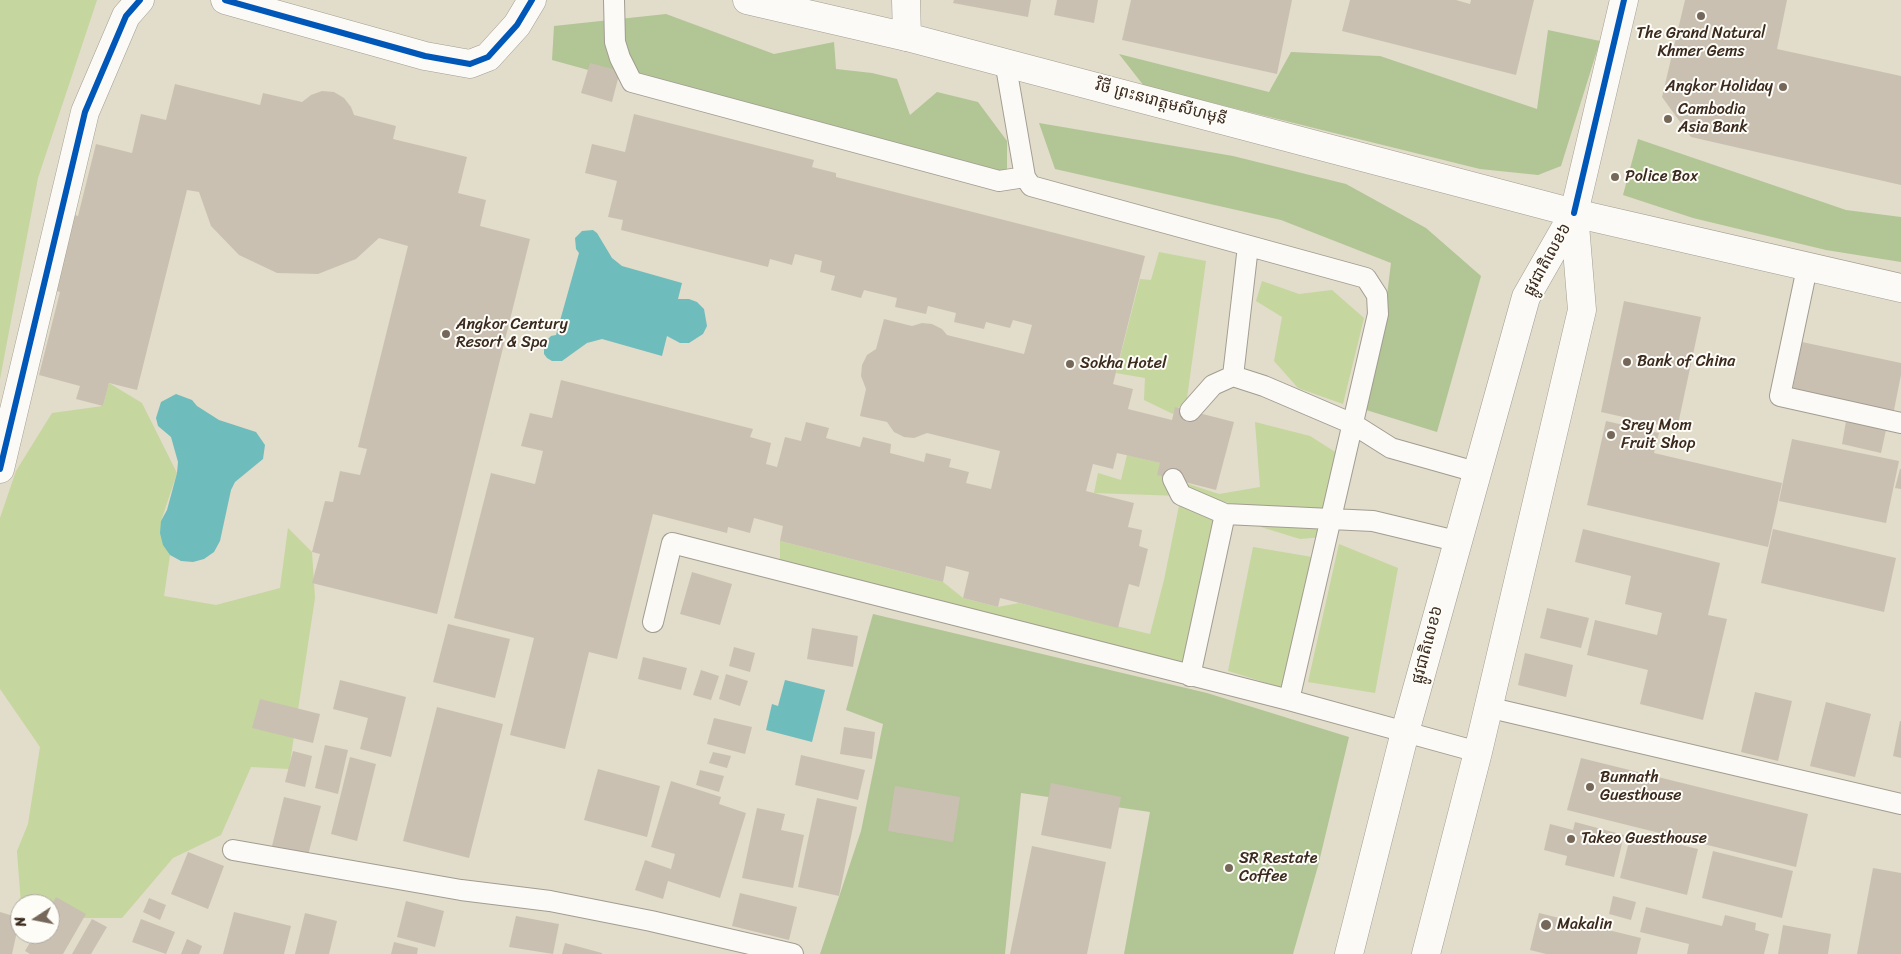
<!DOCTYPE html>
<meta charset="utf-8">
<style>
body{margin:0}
#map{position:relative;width:1901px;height:954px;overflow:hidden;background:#e2dcca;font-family:Sriracha,sans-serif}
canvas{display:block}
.north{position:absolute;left:10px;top:894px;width:50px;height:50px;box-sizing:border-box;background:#fdfcf7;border:1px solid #afa8a0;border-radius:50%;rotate:259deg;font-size:14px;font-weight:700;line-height:20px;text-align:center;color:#3b2a1e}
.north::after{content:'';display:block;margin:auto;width:18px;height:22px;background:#75685a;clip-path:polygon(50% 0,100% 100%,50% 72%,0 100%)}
</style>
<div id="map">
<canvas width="1901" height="954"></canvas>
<div class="north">N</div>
</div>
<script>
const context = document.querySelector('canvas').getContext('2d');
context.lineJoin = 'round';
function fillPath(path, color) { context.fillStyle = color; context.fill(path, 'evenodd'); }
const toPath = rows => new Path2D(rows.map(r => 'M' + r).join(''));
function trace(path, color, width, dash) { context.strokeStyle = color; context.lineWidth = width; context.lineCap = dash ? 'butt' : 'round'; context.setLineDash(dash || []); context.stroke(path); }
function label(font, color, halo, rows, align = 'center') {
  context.font = font + ' Sriracha,"Noto Sans Khmer",sans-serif'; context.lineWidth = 4; context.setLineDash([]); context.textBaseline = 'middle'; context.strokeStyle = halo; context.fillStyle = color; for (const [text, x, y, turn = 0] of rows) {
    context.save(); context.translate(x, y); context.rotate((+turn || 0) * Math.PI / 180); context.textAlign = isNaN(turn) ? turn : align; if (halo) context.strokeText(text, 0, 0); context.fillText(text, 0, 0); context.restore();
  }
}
fillPath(toPath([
 [0,0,97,0,38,178,0,379],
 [1159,252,1206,261,1187,398,1173,414,1144,400,1145,378,1116,373,1140,279,1151,280],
 [1262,281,1299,294,1332,290,1364,318,1343,404,1298,388,1274,361,1282,317,1256,301],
 [109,383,142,403,177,473,161,521,170,555,164,596,216,605,280,588,288,528,312,552,315,598,289,769,251,767,221,835,173,858,122,918,50,918,50,904,21,904,17,851,28,824,40,747,0,689,0,518,16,471,52,413,103,406],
 [1255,422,1310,436,1340,455,1323,537,1300,539,1261,527,1257,508,1197,497,1223,523,1192,669,780,571,780,541,943,582,963,598,998,607,1019,603,1150,634,1164,580,1181,496,1094,493,1098,473,1121,480,1127,455,1160,463,1173,479,1219,494,1260,487],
 [1339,544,1398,568,1375,693,1308,682],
 [1253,547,1312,557,1286,689,1228,671]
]), '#c5d69e');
fillPath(toPath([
 [666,14,774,54,834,42,836,69,872,73,897,79,910,115,937,92,978,102,1007,141,1007,182,824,135,552,60,554,26],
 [1548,30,1600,41,1561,166,1538,175,1480,169,1144,86,1119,54,1269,92,1291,52,1380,56,1537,109],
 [1039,123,1233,156,1346,184,1426,228,1481,276,1437,432,1363,409,1382,336,1391,263,1281,220,1055,169],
 [1638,139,1846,210,1901,217,1901,262,1826,250,1693,218,1623,195],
 [873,614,1207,693,1349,737,1318,866,1293,954,1124,954,1150,812,1021,793,1005,954,820,954,861,831,883,724,846,710]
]), '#b2c595');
fillPath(toPath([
 [593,230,597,233,612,258,622,266,682,283,678,299,689,299,697,302,704,309,707,326,703,334,689,343,680,343,667,336,662,356,602,339,587,343,562,361,552,361,547,358,544,354,544,343,551,336,556,335,579,253,576,249,575,238,582,231],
 [176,394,192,400,197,406,219,420,256,432,265,445,263,459,235,482,231,490,220,541,214,552,204,559,193,562,181,561,170,555,163,545,160,533,161,521,167,510,177,473,178,462,171,437,158,426,156,418,161,402],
 [785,680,825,690,812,742,766,730,772,704,778,706]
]), '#6fbcbc');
fillPath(toPath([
 [954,0,1031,0,1028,17,953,3],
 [1057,0,1098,0,1094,23,1054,15],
 [1131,0,1292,0,1277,74,1122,40],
 [1350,0,1456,0,1470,4,1471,0,1534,0,1516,75,1342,31],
 [1685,0,1787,0,1777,49,1901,76,1901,185,1691,137,1662,97],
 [590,63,620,71,612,102,581,93],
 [175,84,260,105,263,93,302,102,311,95,322,91,334,92,344,98,351,107,354,115,396,126,393,139,467,157,458,193,486,200,480,226,530,239,437,614,312,583,320,554,312,552,325,501,333,502,340,471,360,475,367,449,358,447,408,246,379,238,356,259,318,274,277,273,239,255,211,226,199,192,187,190,137,390,109,383,103,406,76,399,80,386,39,375,60,292,50,289,69,213,78,216,96,144,132,153,141,114,166,120],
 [634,114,814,160,812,167,836,173,836,177,1145,256,1113,384,1133,389,1128,409,1172,420,1175,407,1234,422,1216,490,1157,475,1160,463,1117,453,1113,469,1093,464,1086,491,1134,503,1128,527,1142,530,1139,546,1148,549,1139,587,1129,584,1118,628,1000,598,998,607,963,598,969,572,946,566,943,582,780,541,783,526,754,518,750,533,728,527,727,533,653,514,617,659,589,652,565,749,510,735,534,638,454,618,491,473,535,484,543,451,521,446,530,413,552,418,561,380,753,429,750,437,771,443,766,464,777,467,785,437,801,441,806,422,829,428,826,438,860,447,863,437,891,444,890,453,924,462,926,453,951,459,949,467,969,472,966,483,991,489,1000,451,927,433,914,438,904,437,894,432,887,422,860,416,866,389,861,376,862,365,867,355,876,349,884,319,912,326,922,323,932,324,942,329,947,335,1024,354,1032,325,1013,320,1010,328,986,322,984,329,954,322,956,313,928,306,926,314,895,307,897,298,864,290,861,298,831,290,835,276,820,272,822,261,795,254,792,265,770,259,768,267,621,230,623,220,608,217,617,181,585,173,592,144,625,152],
 [1624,301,1701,317,1677,429,1601,412],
 [1802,342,1901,363,1901,375,1893,415,1792,393],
 [1606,421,1659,433,1654,453,1782,483,1768,547,1587,505],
 [1846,421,1886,430,1881,453,1842,444],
 [1792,439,1899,461,1886,523,1779,501],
 [1900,469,1901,469,1901,489,1895,488],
 [1583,529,1720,563,1708,615,1727,619,1703,720,1640,704,1648,670,1587,655,1595,620,1657,635,1662,613,1625,604,1631,576,1575,562],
 [1773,529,1896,558,1884,612,1761,583],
 [692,572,732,584,720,625,680,614],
 [1547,608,1589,618,1581,648,1540,638],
 [448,624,510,639,495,698,433,682],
 [812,628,858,636,853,667,807,659],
 [734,647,755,653,750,672,729,666],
 [1525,653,1573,665,1566,697,1518,685],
 [643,657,687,668,681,690,638,679],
 [701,670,719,676,711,700,693,695],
 [726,674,748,681,740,706,719,699],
 [340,680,406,697,391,757,360,749,368,718,333,709],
 [1755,692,1792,701,1778,761,1741,752],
 [260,699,320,714,313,743,252,728],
 [1826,702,1871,714,1855,777,1810,766],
 [437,707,503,724,469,858,403,841],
 [714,718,752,727,745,754,707,744],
 [1900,721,1901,721,1901,758,1893,756],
 [844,727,875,732,872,759,840,754],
 [325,745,348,750,338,794,315,788],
 [293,751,312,756,305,787,285,782],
 [713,752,731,756,727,768,709,763],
 [801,755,865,770,858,800,795,785],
 [350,757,376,764,357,841,331,834],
 [1581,758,1808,814,1796,867,1567,810],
 [598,769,660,786,647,837,584,820],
 [700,770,724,776,719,792,696,785],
 [671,781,721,797,719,804,746,813,720,898,668,881,663,899,635,890,645,860,671,869,675,854,651,847],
 [1051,783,1121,797,1111,849,1041,835],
 [895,786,960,797,953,842,888,831],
 [284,797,321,806,307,859,271,850],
 [817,798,857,807,839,896,798,887],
 [757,808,785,814,781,830,804,835,793,888,742,878],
 [1575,822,1624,835,1614,877,1565,865,1567,856,1544,850,1550,824,1573,830],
 [1631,833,1698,849,1687,895,1620,878],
 [1032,846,1106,862,1087,954,1010,954],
 [1713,851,1793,871,1782,918,1702,898],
 [188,852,224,866,208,909,171,894],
 [1873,868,1901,873,1901,954,1857,954],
 [740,893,797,907,789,940,732,926],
 [1613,896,1636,902,1631,920,1609,914],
 [56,897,86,914,63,954,30,954,25,951,35,934,50,934,50,908],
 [149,898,166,905,160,920,143,912],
 [406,901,444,911,435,947,397,937],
 [1646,907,1722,926,1725,915,1756,923,1755,930,1769,934,1764,954,1687,954,1689,944,1640,932],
 [0,912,20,918,12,954,0,954],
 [234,912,291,926,284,954,223,954],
 [305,913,337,921,329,954,295,954],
 [1539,913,1641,938,1637,954,1546,954,1530,950],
 [516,916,559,924,553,954,509,947],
 [92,919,107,927,91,954,72,954],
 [141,919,175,932,166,954,132,942],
 [1783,925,1831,934,1828,954,1778,954],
 [187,939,202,946,199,954,181,954],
 [394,942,418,948,417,954,391,954],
 [565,943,602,953,602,954,562,954]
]), '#cac0b2');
const lane = toPath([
 [614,0,615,42,620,58,632,82,999,181,1025,177],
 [1005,61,1025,177,1031,186,1366,278,1377,295,1378,314,1289,700],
 [1807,268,1780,396,1901,423],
 [1233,376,1248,246],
 [1190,411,1213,385,1233,376,1264,386,1353,424,1391,448,1476,472],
 [1173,479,1181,495,1225,514,1373,521,1456,541],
 [653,622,672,543,1289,700,1478,752],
 [1190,676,1225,514],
 [1487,707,1901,804],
 [233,850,461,890,550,901,651,921,793,954]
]);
const street = toPath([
 [225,0,425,56,470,64,488,57,517,25,532,0],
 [0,469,85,112,126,16,140,0]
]);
const secondary = toPath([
 [747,0,907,37],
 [1624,0,1574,213,1901,288]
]);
const primary = toPath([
 [906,0,907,37,1574,213],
 [1349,954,1405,732,1526,297,1574,213],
 [1426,954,1478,752,1582,310,1574,213]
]);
trace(lane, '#a29d91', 22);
trace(street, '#a29d91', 29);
trace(secondary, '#a29d91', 29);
trace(primary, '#a29d91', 29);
trace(lane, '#fbfaf7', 20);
trace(street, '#fbfaf7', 28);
trace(secondary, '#fbfaf7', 28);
trace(primary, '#fbfaf7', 28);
trace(toPath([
 [225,0,425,56,470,64,488,57,517,25,532,0],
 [1574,213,1624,0],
 [0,469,85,112,126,16,140,0]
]), '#0057b8', 6);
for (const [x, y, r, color] of [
 [1701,16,5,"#75685a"],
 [1783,87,5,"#75685a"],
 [1668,119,5,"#75685a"],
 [1615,177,5,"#75685a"],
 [446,334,5,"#75685a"],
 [1627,362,5,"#75685a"],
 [1070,364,5,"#75685a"],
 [1611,435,5,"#75685a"],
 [1590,787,5,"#75685a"],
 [1571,839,5,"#75685a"],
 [1229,868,5,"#75685a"],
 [1546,925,6,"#75685a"]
]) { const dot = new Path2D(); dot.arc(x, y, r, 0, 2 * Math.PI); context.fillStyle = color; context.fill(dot); trace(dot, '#fdfcf7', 2); }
label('16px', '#3b2a1e', '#fdfcf7', [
 ["The Grand Natural",1701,34,"center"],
 ["Khmer Gems",1701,52,"center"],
 ["Angkor Holiday",1773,87,"right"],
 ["Cambodia",1678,110],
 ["Asia Bank",1678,128],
 ["Police Box",1625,177],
 ["Angkor Century",456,325],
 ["Resort & Spa",456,343],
 ["Bank of China",1637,362],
 ["Sokha Hotel",1080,364],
 ["Srey Mom",1621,426],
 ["Fruit Shop",1621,444],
 ["Bunnath",1600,778],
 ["Guesthouse",1600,796],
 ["Takeo Guesthouse",1581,839],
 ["SR Restate",1239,859],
 ["Coffee",1239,877],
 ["Makalin",1557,925]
], 'left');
label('16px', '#3b2a1e', '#fdfcf7', [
 ["វិថី ព្រះនរោត្ដមសីហមុនី",1161,103,15],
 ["ផ្លូវជាតិលេខ៦",1548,260,-61],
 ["ផ្លូវជាតិលេខ៦",1428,645,-75]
]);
</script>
